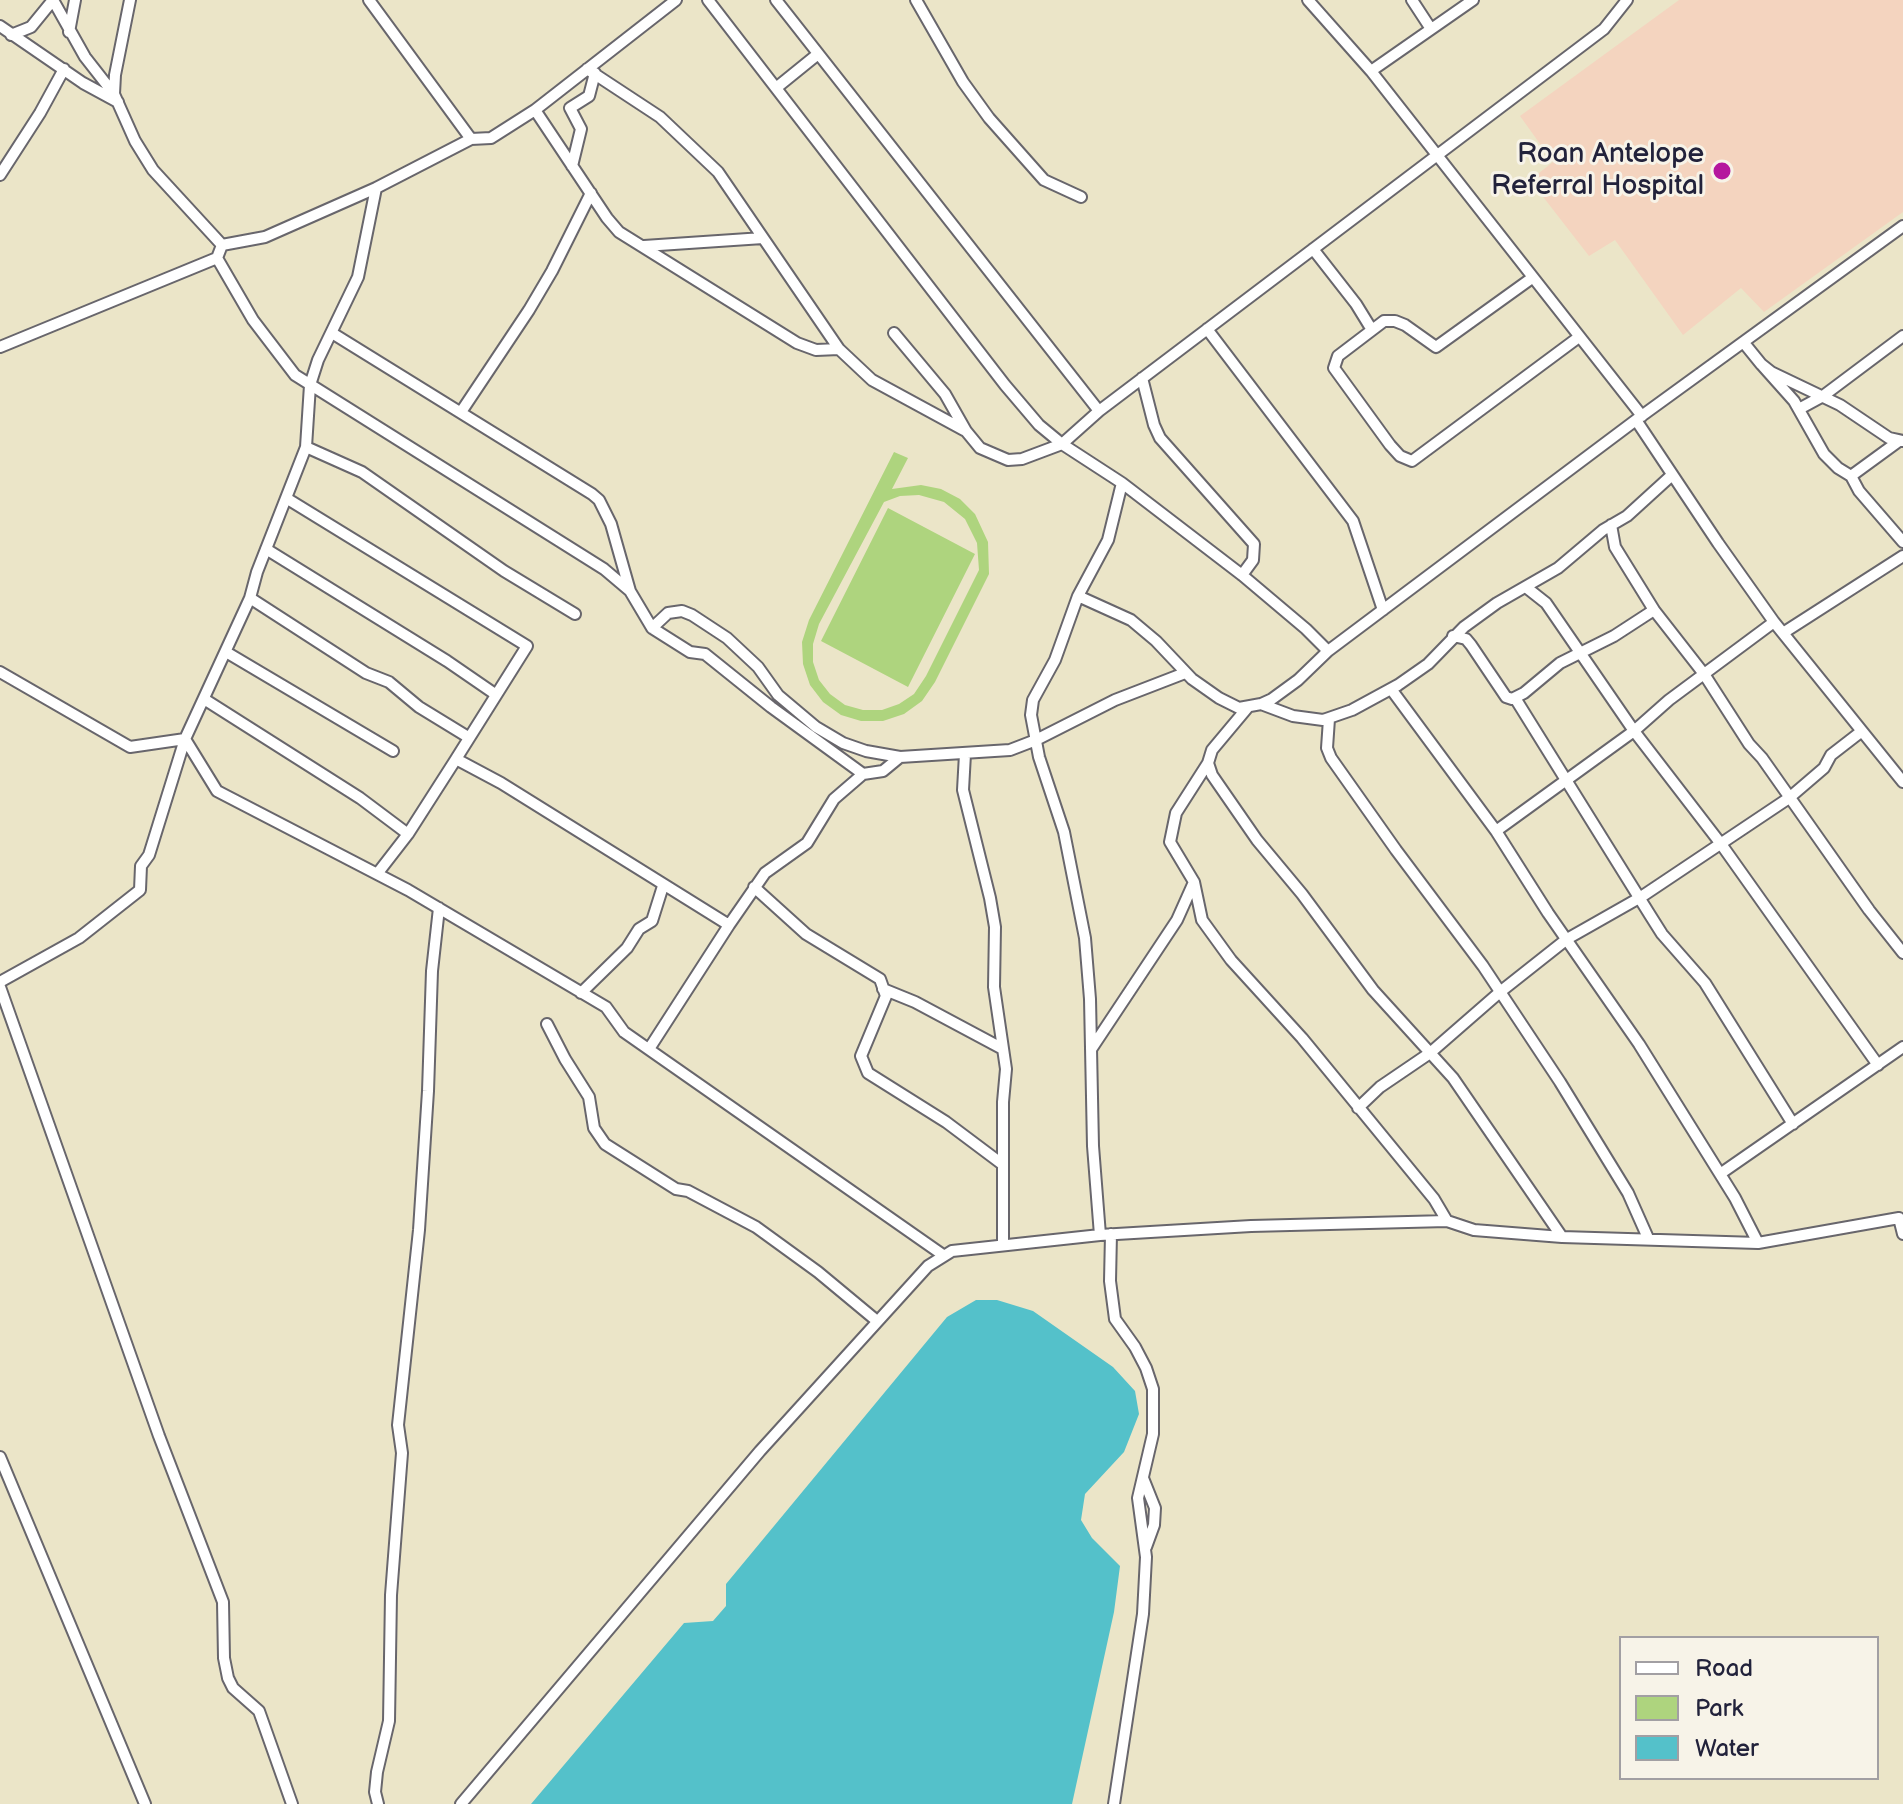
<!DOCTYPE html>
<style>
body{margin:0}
#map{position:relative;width:1903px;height:1804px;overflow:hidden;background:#ebe5c8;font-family:"Balsamiq Sans",sans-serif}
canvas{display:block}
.legend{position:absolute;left:1619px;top:1636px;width:260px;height:144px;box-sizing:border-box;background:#f7f3e8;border:2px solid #a29fa3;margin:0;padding:10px 14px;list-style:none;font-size:24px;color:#22223b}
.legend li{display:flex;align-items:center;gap:16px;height:40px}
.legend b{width:40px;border:2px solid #a29fa3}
</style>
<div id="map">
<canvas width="1903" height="1804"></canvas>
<ul class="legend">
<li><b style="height:10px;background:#fff"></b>Road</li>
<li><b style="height:22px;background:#aed47e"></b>Park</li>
<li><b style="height:22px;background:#54c1ca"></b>Water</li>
</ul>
</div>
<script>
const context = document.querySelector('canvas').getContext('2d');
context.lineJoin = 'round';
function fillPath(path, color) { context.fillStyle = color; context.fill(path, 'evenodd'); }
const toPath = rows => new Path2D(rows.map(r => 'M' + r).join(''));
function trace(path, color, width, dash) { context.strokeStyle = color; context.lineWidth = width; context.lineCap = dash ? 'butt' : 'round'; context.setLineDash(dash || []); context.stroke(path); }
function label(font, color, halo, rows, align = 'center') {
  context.font = font + ' "Balsamiq Sans",sans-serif'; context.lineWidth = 6; context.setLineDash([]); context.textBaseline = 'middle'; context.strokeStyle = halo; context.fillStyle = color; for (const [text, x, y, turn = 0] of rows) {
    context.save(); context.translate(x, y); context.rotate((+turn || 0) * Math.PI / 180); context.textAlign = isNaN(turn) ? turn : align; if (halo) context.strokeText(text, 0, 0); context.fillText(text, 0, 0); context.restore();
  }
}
fillPath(toPath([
 [1679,0,1903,0,1903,212,1764,312,1741,288,1683,335,1615,240,1589,256,1530,180,1553,162,1520,116]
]), '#f4d4bf');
fillPath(toPath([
 [894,452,908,458,892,489,921,485,941,489,960,499,975,514,988,542,989,574,935,682,922,701,904,714,883,721,861,721,841,715,823,702,810,685,803,664,802,642,809,620],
 [919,495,944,502,965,519,977,543,979,570,926,676,914,694,899,704,882,710,863,710,845,705,830,694,819,680,813,662,813,644,819,624,884,502,900,496],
 [888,508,975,554,908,687,821,641]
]), '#aed47e');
fillPath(toPath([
 [976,1300,997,1300,1033,1311,1113,1367,1135,1391,1139,1414,1124,1452,1085,1494,1081,1520,1092,1538,1120,1566,1114,1612,1072,1804,531,1804,684,1623,713,1621,726,1606,726,1584,947,1317]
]), '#54c1ca');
const street = toPath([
 [53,0,85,57,114,94,135,141,153,170,222,245],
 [369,0,471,139],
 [708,0,1005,385,1039,425,1062,444,1122,483,1242,575,1306,629,1328,651,1636,420,1903,226],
 [776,0,1099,411],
 [916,0,963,82,989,118,1044,180,1081,197],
 [1308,0,1371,71,1642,416],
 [1412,0,1431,29],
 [0,26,83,83,118,102],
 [69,32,75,0],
 [11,35,31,27,53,0],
 [587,69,660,117,718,172,839,349,872,380,964,430],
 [1371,71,1473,0],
 [776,88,818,54],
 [114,94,115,75,130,0],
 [535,110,607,218,619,232,797,343,816,350,839,349],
 [572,166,581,129,570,108,589,96,595,73],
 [0,175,40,113,64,69],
 [644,246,763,238],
 [1313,249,1356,304,1372,330],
 [217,258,253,320,295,375,604,569,630,591,652,628,690,652,705,654,771,707,863,774],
 [1532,278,1436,347,1405,325,1395,321,1384,321,1338,356,1334,368,1390,445,1400,456,1412,461,1579,337],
 [1207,329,1353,521,1383,610],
 [332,333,592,494,599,500,611,524,630,591],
 [894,333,945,394,966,431,980,448,1008,460,1022,459,1062,444,1099,411,1604,29,1627,0],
 [1744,343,1761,364,1771,372,1840,405,1889,438,1903,441],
 [0,347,217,258,222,245,265,237,376,188,471,139,491,138,535,110,676,0],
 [1761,364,1794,401,1824,454,1838,468,1851,476,1859,491,1903,542],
 [1142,378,1154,425,1160,438,1254,544,1253,560,1242,575],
 [1799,409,1823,396,1903,336],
 [461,412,529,310,552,271,591,193],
 [1636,420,1718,543,1774,622,1903,782],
 [306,447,362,472,504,571,575,614],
 [1851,476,1899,441],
 [286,498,527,646,456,759,501,783,729,925,765,873,807,843,834,799,863,774,883,771,900,757,1010,750,1036,740,1115,700,1185,673],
 [1611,525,1615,547,1654,610],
 [266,549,447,661,495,694],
 [1527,588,1546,603,1634,731,1721,844,1878,1065],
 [1078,596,1108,540,1122,483],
 [250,598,366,673,389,682,419,707,468,737],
 [652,628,668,613,682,611,692,615,727,638,758,667,778,695,816,727,843,743,866,751,900,757],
 [1783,633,1903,556],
 [1453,636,1466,639,1471,645,1506,697,1512,699,1524,693,1560,663,1614,636,1654,610,1704,674,1774,622],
 [226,652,393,751],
 [0,672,130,747,185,739,217,791,408,890,606,1007,624,1032,943,1255],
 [1391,689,1496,831,1548,913,1639,1044,1735,1198,1758,1243],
 [1515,698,1650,915,1662,934,1705,983,1793,1124],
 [204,699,360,798,408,834],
 [1261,704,1293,716,1323,720,1352,710,1398,685,1428,664,1464,627,1497,603,1558,568,1603,530,1627,516,1672,475],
 [1248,707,1212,750,1208,763,1212,775,1257,840,1302,894,1373,990,1453,1078,1562,1237],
 [1329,719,1327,748,1331,758,1396,850,1483,966,1560,1082,1628,1193,1648,1238],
 [965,754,963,790,990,898,995,927,994,987,1006,1069,1003,1102,1003,1245],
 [1496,831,1634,731,1669,700,1704,674,1749,744,1762,758,1869,910,1903,953],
 [377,874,408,834,456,759],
 [1194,882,1202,920,1231,960,1302,1038,1434,1199,1447,1221],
 [754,887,806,934,880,979,886,996,861,1056,868,1073,946,1122,1002,1164],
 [0,982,79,938,140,890,141,866,149,855,185,739,250,598,257,572,306,447,310,385,318,360,358,277,376,188],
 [0,987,159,1436,223,1602,224,1658,228,1678,233,1688,259,1711,292,1804],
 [883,989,915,1002,1003,1049],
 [581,993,627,948,639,929,652,921,663,886],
 [547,1024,565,1059,589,1097,594,1128,605,1144,676,1189,688,1191,756,1227,818,1272,877,1321],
 [1092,1048,1177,920,1194,882,1170,842,1176,813,1208,763],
 [649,1049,729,925],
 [1358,1108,1380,1087,1430,1053,1500,992,1567,939,1641,897,1789,798,1824,768,1831,755,1862,731],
 [1720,1174,1903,1047],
 [1111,1234,1110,1281,1115,1319,1135,1347,1146,1368,1153,1389,1153,1434,1138,1498,1146,1557,1143,1614,1114,1804],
 [1100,1235,1093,1146,1090,999,1085,938,1064,832,1039,757,1031,715,1033,700,1055,660,1078,596,1131,620,1156,641,1192,679,1219,698,1239,708,1261,704,1272,699,1298,680,1328,651],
 [0,1457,145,1804],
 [1143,1478,1155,1508,1154,1525,1146,1547],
 [378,1804,375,1792,377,1772,389,1721,391,1595,402,1453,398,1425,419,1230,428,1091,432,971,439,908],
 [461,1804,760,1451,928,1266,952,1251,1100,1235,1251,1226,1447,1221,1474,1230,1562,1237,1758,1243,1899,1218,1903,1234]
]);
trace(street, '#68666c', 14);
trace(street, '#fff', 10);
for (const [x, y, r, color] of [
 [1722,171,10,"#b5179e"]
]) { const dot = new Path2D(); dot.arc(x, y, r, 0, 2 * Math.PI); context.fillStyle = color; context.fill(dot); trace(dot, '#f7f3e8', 3); }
label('28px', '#22223b', '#f7f3e8', [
 ["Roan Antelope",1704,155],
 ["Referral Hospital",1704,187]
], 'right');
</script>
